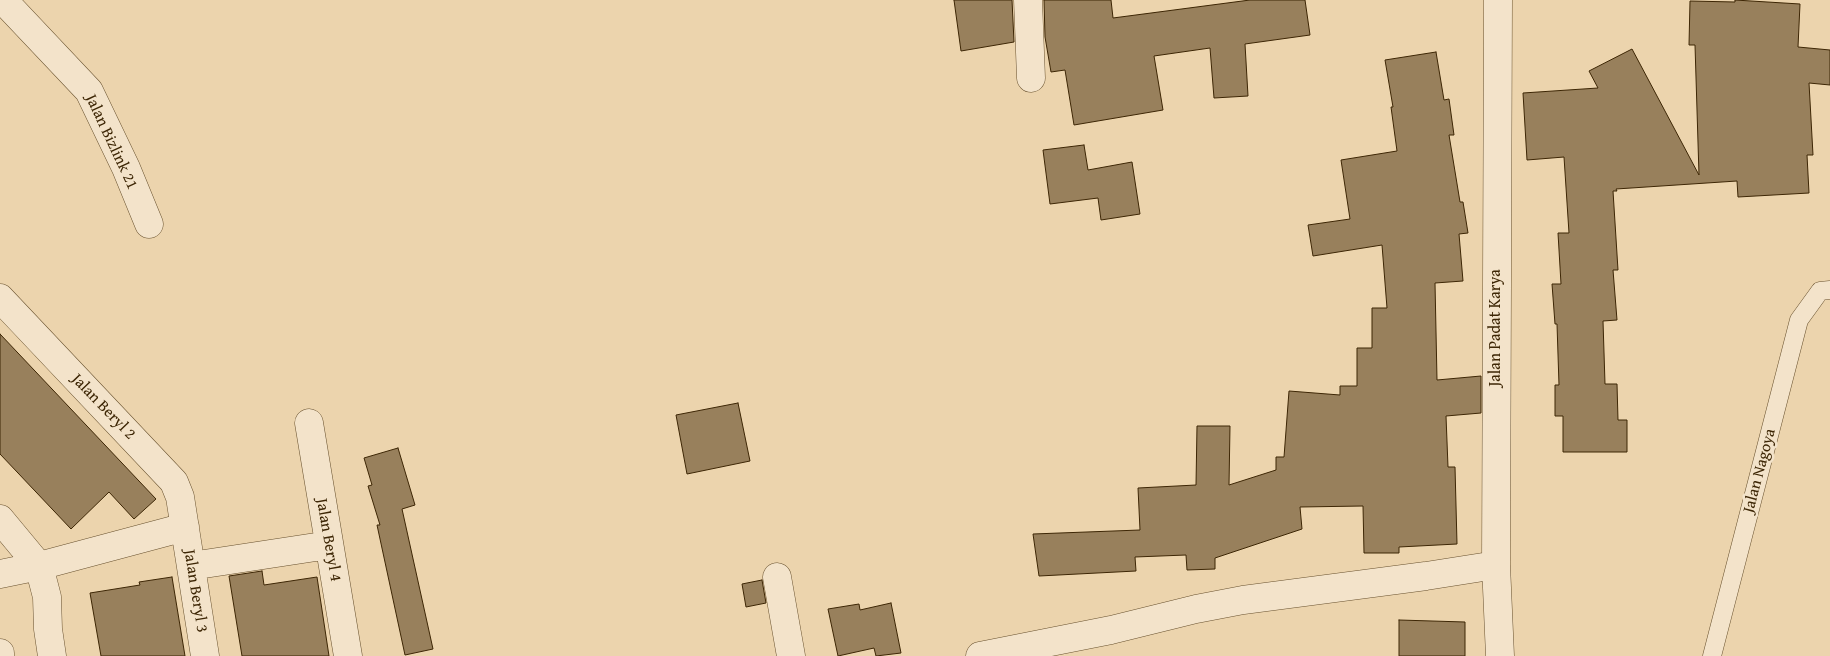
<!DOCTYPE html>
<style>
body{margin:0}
canvas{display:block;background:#ecd4ad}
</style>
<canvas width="1830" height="656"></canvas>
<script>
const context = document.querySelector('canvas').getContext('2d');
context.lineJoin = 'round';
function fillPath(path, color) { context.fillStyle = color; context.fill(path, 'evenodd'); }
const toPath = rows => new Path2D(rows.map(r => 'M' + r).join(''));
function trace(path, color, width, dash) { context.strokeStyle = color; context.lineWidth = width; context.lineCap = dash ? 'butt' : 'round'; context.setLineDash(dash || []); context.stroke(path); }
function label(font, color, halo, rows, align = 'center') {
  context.font = font + ' "Gentium Book Plus",serif'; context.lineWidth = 5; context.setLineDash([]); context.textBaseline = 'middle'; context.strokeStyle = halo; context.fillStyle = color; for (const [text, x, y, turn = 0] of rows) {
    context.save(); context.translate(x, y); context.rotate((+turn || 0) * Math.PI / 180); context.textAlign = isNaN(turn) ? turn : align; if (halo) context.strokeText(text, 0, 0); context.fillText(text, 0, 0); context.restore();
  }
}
const building = toPath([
 [954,0,1012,0,1014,42,961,51,954,0],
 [1044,0,1111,0,1113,18,1250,0,1305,0,1310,35,1245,44,1248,96,1214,98,1210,48,1154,56,1163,110,1074,125,1065,70,1051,72,1045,37,1044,0],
 [1735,0,1800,4,1798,47,1830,50,1830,85,1809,83,1813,155,1807,155,1809,193,1738,197,1737,181,1616,189,1617,191,1613,191,1618,270,1613,270,1617,320,1603,321,1605,384,1617,384,1618,420,1627,420,1627,452,1563,452,1563,416,1555,416,1555,385,1559,385,1557,324,1555,324,1552,284,1561,284,1558,233,1569,233,1564,157,1527,160,1523,93,1598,88,1589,71,1632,49,1699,175,1695,45,1689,45,1690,1,1735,2,1735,0],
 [1436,52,1444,100,1449,99,1454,135,1449,135,1460,202,1463,202,1468,233,1459,234,1463,281,1435,283,1437,380,1481,376,1481,413,1446,416,1448,467,1455,467,1457,544,1399,547,1399,553,1364,553,1363,506,1300,507,1302,529,1215,558,1215,569,1187,570,1186,555,1135,557,1136,571,1039,576,1033,534,1140,530,1138,488,1196,485,1197,426,1230,426,1229,485,1276,470,1276,457,1284,457,1289,391,1340,395,1340,386,1357,386,1357,348,1372,348,1372,308,1387,308,1382,245,1313,256,1308,225,1350,219,1341,160,1397,151,1391,107,1393,107,1385,60,1436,52],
 [1084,145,1088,170,1132,162,1140,214,1101,220,1098,198,1050,204,1043,150,1084,145],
 [0,334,156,499,134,519,109,492,71,529,0,454,0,334],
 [738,403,750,461,687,474,676,415,738,403],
 [398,448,415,505,402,509,433,649,405,655,377,525,380,525,368,486,372,485,364,458,398,448],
 [262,571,264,585,317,577,329,656,242,656,229,576,262,571],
 [172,577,185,656,101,656,90,593,140,585,139,582,172,577],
 [762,580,766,603,746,607,742,584,762,580],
 [891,603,901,653,876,656,874,648,838,656,828,609,859,604,860,610,891,603],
 [1399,620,1465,622,1465,656,1399,656,1399,620]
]);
fillPath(building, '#98805c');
trace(building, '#3d2605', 1);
const service = toPath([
 [1712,656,1799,320,1820,291,1830,290]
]);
const minor = toPath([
 [3,0,89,91,126,168,149,224],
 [1028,0,1031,78],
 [1498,0,1496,565,1500,656],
 [0,298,174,482,180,497,205,656],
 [309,423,348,656],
 [0,519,39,566,47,597,48,629,52,656],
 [191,566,329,545],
 [0,574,39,566,185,527],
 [777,577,791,656],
 [0,653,0,656],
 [980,656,1111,630,1196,609,1243,600,1426,576,1496,565]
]);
trace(service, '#69522f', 19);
trace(minor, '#69522f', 29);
trace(service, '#f3e3ca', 18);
trace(minor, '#f3e3ca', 28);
label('16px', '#3d2605', '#f3e3ca', [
 ["Jalan Bizlink 21",111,142,65],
 ["Jalan Padat Karya",1496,328,-90],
 ["Jalan Beryl 2",103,407,46],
 ["Jalan Nagoya",1760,471,-75],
 ["Jalan Beryl 4",328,540,80],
 ["Jalan Beryl 3",195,591,81]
]);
</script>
